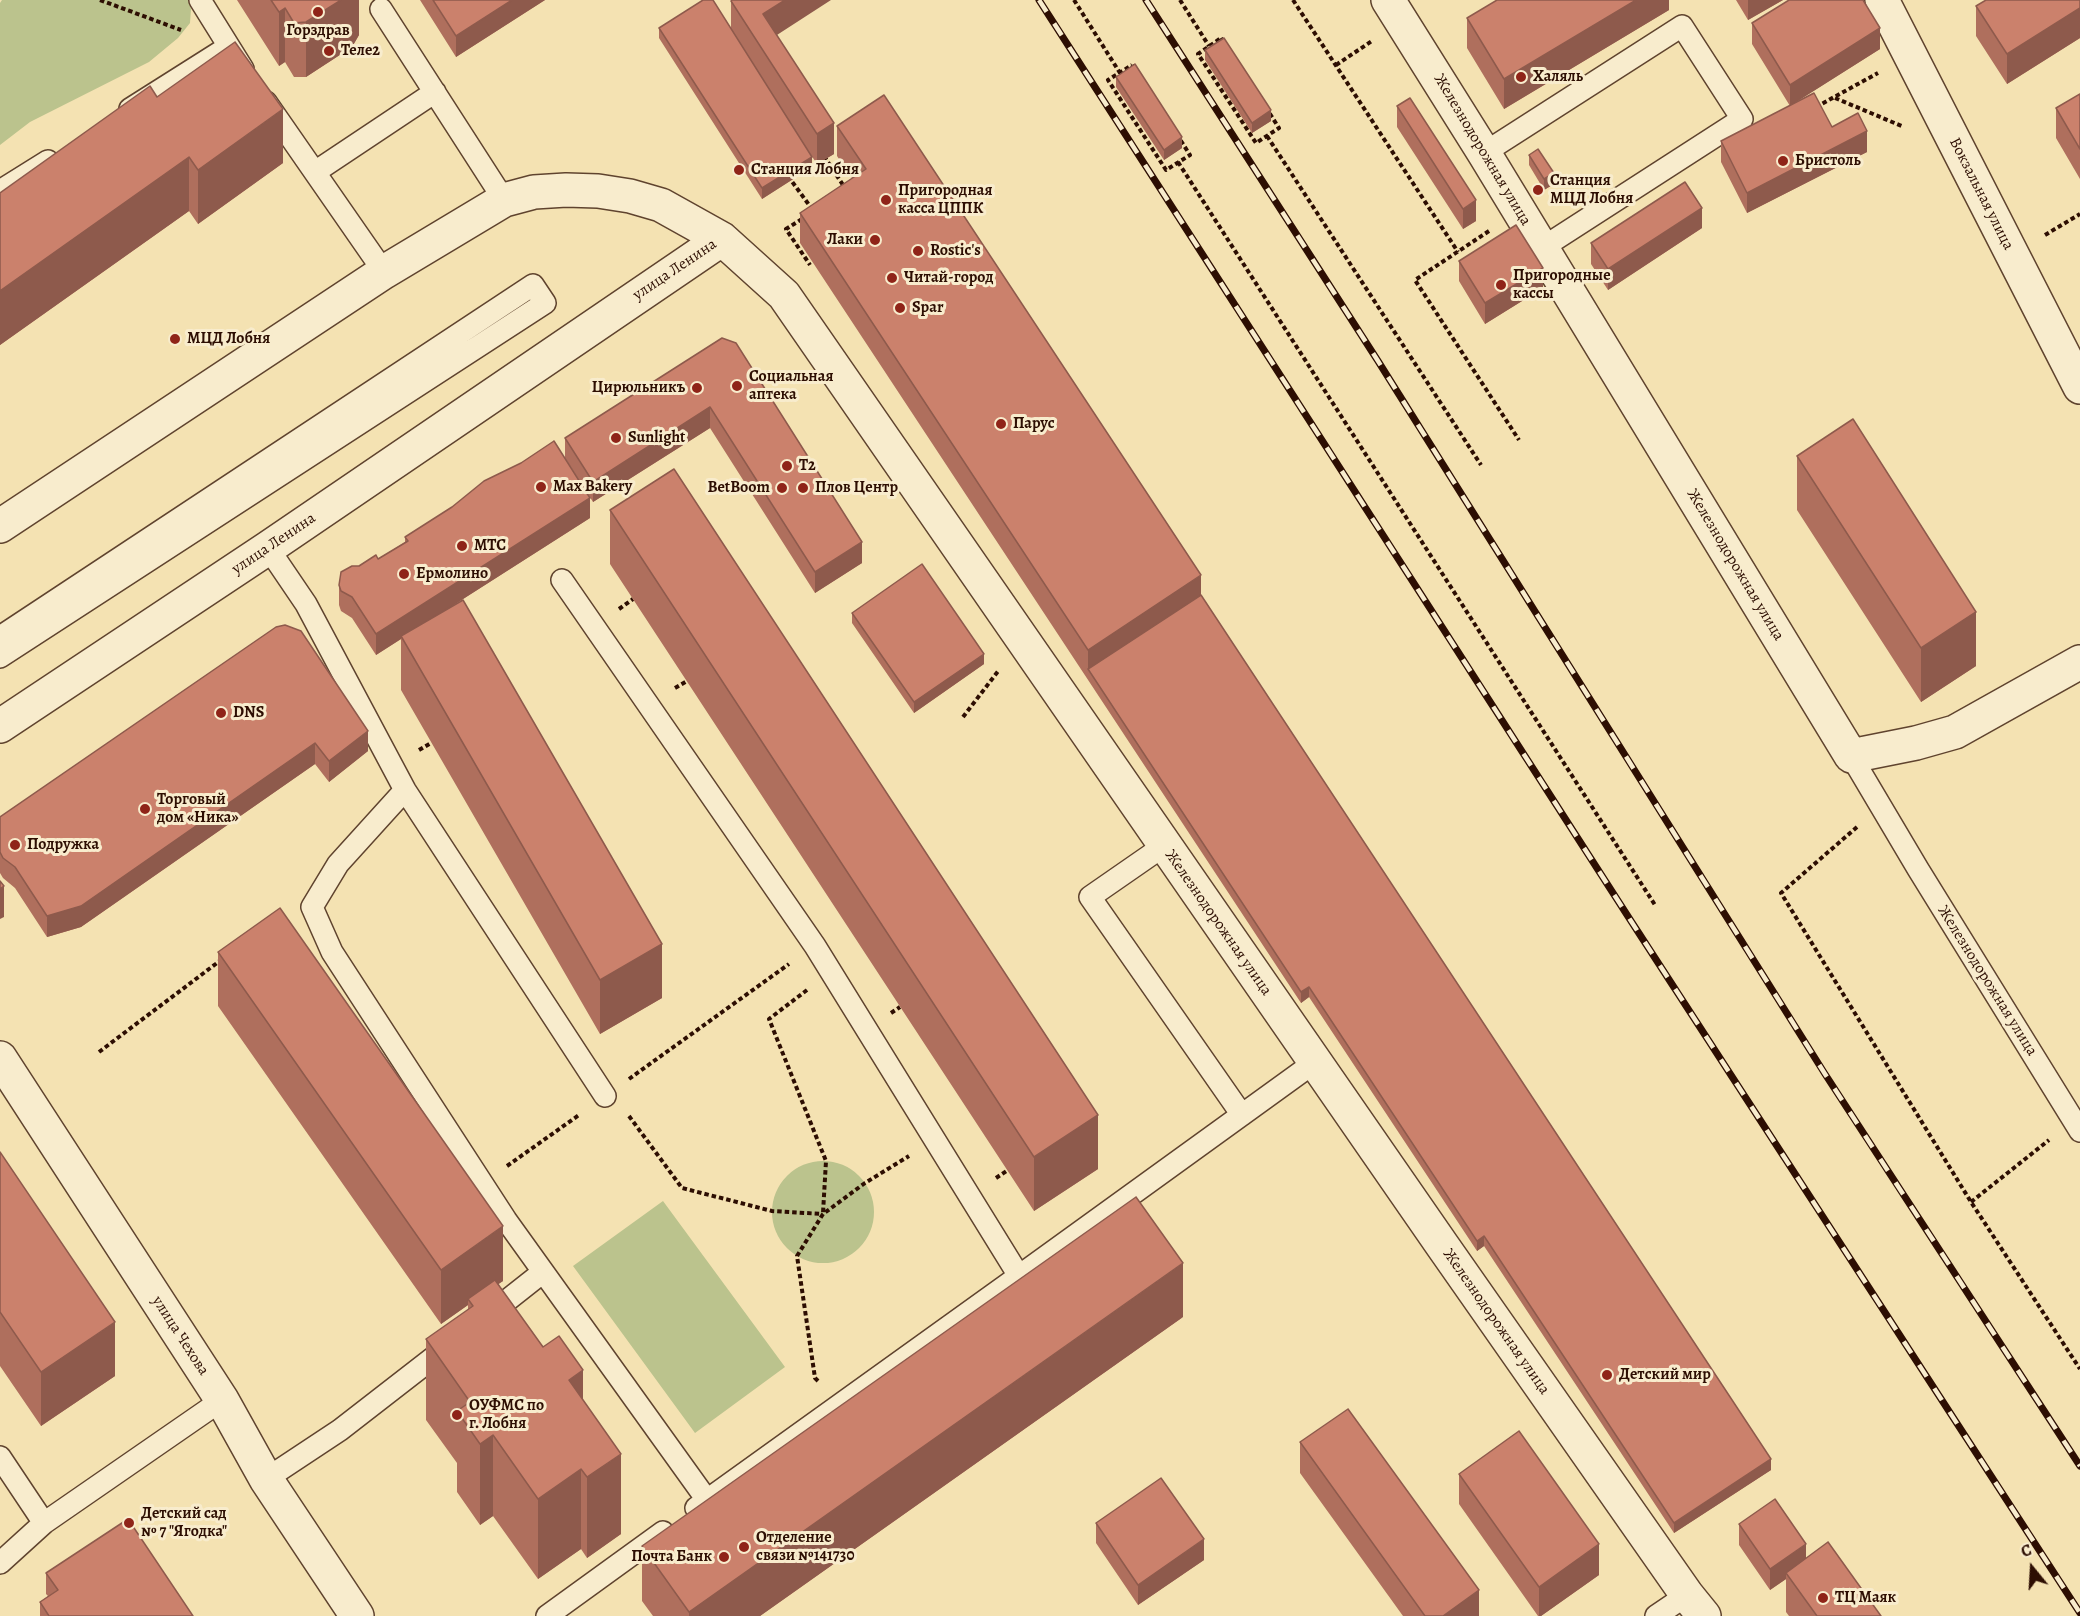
<!DOCTYPE html>
<meta charset="utf-8">
<style>
body{margin:0}
#map{position:relative;width:2080px;height:1616px;overflow:hidden;background:#f4e2b2;font-family:Alegreya,serif}
canvas{display:block}
.north{position:absolute;left:2002px;top:1538px;width:60px;height:60px;-webkit-text-stroke:4px #f8eccd;paint-order:stroke;rotate:342deg;font-size:16px;font-weight:700;line-height:24px;text-align:center;color:#2d0e02}
.north::after{content:'';display:block;margin:auto;width:21px;height:27px;background:#2d0e02;clip-path:polygon(50% 0,100% 100%,50% 72%,0 100%)}
</style>
<div id="map">
<canvas width="2080" height="1616"></canvas>
<div class="north">С</div>
</div>
<script>
const context = document.querySelector('canvas').getContext('2d');
context.lineJoin = 'round';
function fillPath(path, color) { context.fillStyle = color; context.fill(path, 'evenodd'); }
const toPath = rows => new Path2D(rows.map(r => 'M' + r).join(''));
function trace(path, color, width, dash) { context.strokeStyle = color; context.lineWidth = width; context.lineCap = dash ? 'butt' : 'round'; context.setLineDash(dash || []); context.stroke(path); }
function label(font, color, halo, rows, align = 'center') {
  context.font = font + ' Alegreya,serif'; context.lineWidth = 6; context.setLineDash([]); context.textBaseline = 'middle'; context.strokeStyle = halo; context.fillStyle = color; for (const [text, x, y, turn = 0] of rows) {
    context.save(); context.translate(x, y); context.rotate((+turn || 0) * Math.PI / 180); context.textAlign = isNaN(turn) ? turn : align; if (halo) context.strokeText(text, 0, 0); context.fillText(text, 0, 0); context.restore();
  }
}
fillPath(toPath([
 [2,0,188,0,191,9,190,23,178,38,149,62,30,122,0,145,0,3],
 '772 1212a51 51 0 1 1 102 0a51 51 0 1 1-102 0Z',
 [663,1201,785,1367,695,1433,573,1266]
]), '#bbc38d');
const service = toPath([
 [200,0,243,69],
 [381,9,504,200],
 [266,102,384,272],
 [130,109,228,47],
 [1484,153,1682,26,1742,119,1542,248],
 [315,172,435,92],
 [0,191,48,161],
 [268,548,306,604,405,790,605,1096],
 [562,580,815,946,1019,1276,1315,1062],
 [0,637,533,285,545,303,0,657],
 [1851,756,1918,869,2080,1131],
 [405,790,338,864,312,907,332,952,506,1220,707,1500],
 [1165,845,1090,897,1242,1115],
 [486,1317,543,1272],
 [0,1457,44,1523,222,1400],
 [266,1479,340,1430,447,1347],
 [696,1508,1019,1276],
 [0,1563,44,1523],
 [547,1616,663,1532],
 [1656,1616,1687,1595]
]);
const minor = toPath([
 [1882,0,2080,387],
 [0,1058,222,1400,266,1479,357,1616]
]);
const tertiary = toPath([
 [1388,0,1484,153,1851,756,1916,743,1955,732,2080,662],
 [0,526,384,272,504,200,534,192,566,190,598,191,630,196,661,205,722,239,784,295,1442,1245,1687,1595,1704,1616],
 [0,726,268,548,722,239]
]);
trace(service, '#5f432e', 24);
trace(minor, '#5f432e', 36);
trace(tertiary, '#5f432e', 36);
trace(toPath([
 [100,0,181,30],
 [1074,0,1120,73],
 [1180,0,1209,46],
 [1293,0,1458,252],
 [1221,38,1279,128,1256,143,1198,54,1221,38],
 [1132,65,1190,155,1166,170,1108,80,1132,65],
 [1336,65,1372,41],
 [1835,98,1904,127],
 [1816,107,1878,73],
 [1267,136,1481,465],
 [824,156,845,188],
 [1178,162,1655,905],
 [788,176,812,209],
 [802,219,786,229,810,265],
 [1489,231,1415,280,1519,440],
 [2045,235,2080,214],
 [619,609,633,599],
 [675,688,687,681],
 [963,717,999,670],
 [419,750,431,743],
 [1857,827,1781,893,1971,1202,2080,1369],
 [807,990,769,1019,826,1161,823,1213],
 [891,1013,900,1007],
 [99,1052,221,960],
 [629,1079,789,964],
 [629,1116,682,1188,772,1211,822,1214],
 [507,1166,579,1115],
 [996,1178,1008,1170],
 [1971,1202,2049,1140],
 [818,1381,815,1378,797,1256,823,1214,865,1183,909,1156]
]), '#2d0e02', 4, [4.5, 3]);
trace(service, '#f8eccd', 21);
trace(minor, '#f8eccd', 33);
trace(tertiary, '#f8eccd', 33);
const rail = toPath([
 [1039,0,1631,921,2080,1613],
 [1146,0,1378,361,1825,1074,2080,1466]
]);
trace(rail, '#2d0e02', 7);
trace(rail, '#f8eccd', 4.5, [14]);
fillPath(toPath([
 [237,0,359,0,359,35,352,47,306,77,294,77,285,62,279,66],
 [420,0,545,0,456,57],
 [1669,0,1669,10,1504,109,1467,48,1467,18],
 [1736,0,1783,0,1748,20],
 [2080,0,2080,38,2007,84,1976,36,1976,6],
 [731,1,777,35,834,154,817,164,805,146,812,167,762,199,659,38,659,28,731,29],
 [1752,23,1880,49,1791,105,1832,127,1867,152,1747,213,1721,162,1721,141,1790,106,1752,44],
 [1205,50,1271,121,1252,133,1205,60],
 [1116,77,1182,148,1164,160,1116,87],
 [2080,94,2080,179,2056,138,2056,108],
 [157,97,283,163,198,224,189,211,0,345,0,193],
 [1397,106,1476,221,1463,229,1397,127],
 [837,126,1201,595,1771,1470,1674,1533,1484,1246,1477,1251,1309,997,1301,1003,800,243,800,213,852,178,837,156],
 [1529,155,1554,184,1544,190,1529,165],
 [1702,228,1608,290,1591,264,1591,243],
 [1459,261,1543,288,1485,324,1459,281],
 [722,338,862,563,815,593,710,428,593,502,565,458,565,438],
 [1797,456,1976,666,1921,702,1797,510],
 [610,510,1098,1169,1034,1211,610,564],
 [590,518,452,606,662,998,600,1034,401,690,401,639,376,655,352,618,341,611,339,605,339,585,359,566,378,559,405,542,405,537],
 [852,613,984,664,914,713,852,623],
 [276,627,368,751,329,782,315,764,81,927,47,937,15,888,3,878,0,873,0,817],
 [218,952,503,1281,498,1284,543,1347,583,1400,621,1534,587,1558,581,1549,538,1579,493,1516,480,1525,457,1492,457,1463,426,1420,426,1339,468,1310,468,1305,441,1324,218,1006],
 [0,1152,115,1376,41,1426,0,1366],
 [1183,1317,760,1616,653,1616,642,1601,642,1546],
 [1300,1442,1479,1616,1403,1616,1300,1473],
 [1459,1474,1599,1575,1541,1616,1538,1616,1459,1504],
 [1096,1523,1204,1560,1138,1605,1096,1543],
 [1739,1524,1806,1558,1881,1616,1789,1616,1786,1612,1786,1579,1770,1590,1739,1545],
 [46,1573,193,1616,40,1616,40,1602,48,1596,46,1594]
]), '#af6f5d');
fillPath(toPath([
 [341,0,359,0,359,35,352,47,306,77,306,22],
 [512,0,545,0,456,57,456,36],
 [785,0,831,0,763,44,763,14],
 [1636,0,1669,0,1669,10,1504,109,1504,79],
 [1748,0,1783,0,1748,20],
 [285,8,285,62,279,66,279,12],
 [2080,8,2080,38,2007,84,2007,54],
 [1880,28,1880,49,1790,106,1790,85],
 [283,109,283,163,198,224,198,170],
 [1271,110,1271,121,1252,133,1252,123],
 [834,123,834,154,817,164,817,134],
 [1867,131,1867,152,1747,213,1747,193],
 [1182,137,1182,148,1164,160,1164,150],
 [189,157,189,211,0,345,0,291],
 [812,157,812,167,762,199,762,188],
 [1554,173,1554,184,1544,190,1544,179],
 [1476,200,1476,221,1463,229,1463,209],
 [1702,208,1702,228,1608,290,1608,269],
 [1543,268,1543,288,1485,324,1485,303],
 [710,407,710,428,593,502,593,482],
 [590,498,590,518,402,638,401,636,401,639,376,655,376,634],
 [862,542,862,563,815,593,815,572],
 [1201,575,1201,605,1088,669,1088,650],
 [1976,612,1976,666,1921,702,1921,648],
 [984,654,984,664,914,713,914,702],
 [368,731,368,751,329,782,329,761],
 [315,743,315,764,81,927,47,937,47,916],
 [4,886,4,917,0,919,0,889],
 [662,944,662,998,600,1034,600,980],
 [1309,987,1309,997,1301,1003,1301,992],
 [1098,1115,1098,1169,1034,1211,1034,1157],
 [503,1226,503,1281,471,1303,468,1299,468,1305,441,1324,441,1270],
 [1484,1236,1484,1246,1477,1251,1477,1241],
 [1183,1263,1183,1317,760,1616,689,1616,689,1612],
 [115,1322,115,1376,41,1426,41,1372],
 [583,1370,583,1451,569,1380],
 [493,1435,493,1516,480,1525,480,1444],
 [621,1454,621,1534,587,1558,587,1477],
 [1771,1459,1771,1470,1674,1533,1674,1523],
 [581,1469,581,1549,538,1579,538,1499],
 [1204,1539,1204,1560,1138,1605,1138,1585],
 [1599,1544,1599,1575,1541,1616,1539,1616,1539,1587],
 [1806,1544,1806,1565,1786,1573,1786,1579,1770,1590,1770,1569],
 [1479,1590,1479,1616,1443,1616]
]), '#8e5a4c');
const building = toPath([
 [271,0,341,0,306,22,294,23,285,8,279,12,271,0],
 [433,0,512,0,456,36,433,0],
 [703,0,713,0,812,157,762,188,659,28,703,0],
 [732,0,785,0,763,14,834,123,817,134,731,1,732,0],
 [1497,0,1636,0,1504,79,1467,18,1497,0],
 [1789,0,1863,0,1880,28,1790,85,1752,23,1789,0],
 [1986,0,2080,0,2080,8,2007,54,1976,6,1986,0],
 [1224,38,1271,110,1252,123,1205,50,1224,38],
 [235,42,283,109,198,170,189,157,0,291,0,193,150,86,157,97,235,42],
 [1135,64,1182,137,1164,150,1116,77,1135,64],
 [1814,93,1832,127,1858,113,1867,131,1747,193,1721,141,1814,93],
 [2080,94,2080,149,2056,108,2080,94],
 [884,95,1201,575,1088,650,800,213,866,169,837,126,884,95],
 [1410,98,1476,200,1463,209,1397,106,1410,98],
 [1538,149,1554,173,1544,179,1529,155,1538,149],
 [1685,182,1702,208,1608,269,1591,243,1685,182],
 [1516,225,1543,268,1485,303,1459,261,1516,225],
 [722,338,736,343,862,542,815,572,710,407,593,482,565,438,722,338],
 [1853,419,1976,612,1921,648,1797,456,1853,419],
 [554,441,590,498,376,634,352,597,341,591,339,585,341,572,352,566,359,566,376,555,378,559,408,541,405,537,452,507,484,481,521,463,554,441],
 [674,469,1098,1115,1034,1157,610,510,674,469],
 [922,564,984,654,914,702,852,613,922,564],
 [1201,595,1771,1459,1674,1523,1484,1236,1477,1241,1309,987,1301,992,1088,669,1201,595],
 [463,600,662,944,600,980,401,636,463,600],
 [285,625,301,631,368,731,329,761,315,743,81,906,47,916,15,867,3,858,0,852,0,817,276,627,285,625],
 [0,881,4,886,0,889,0,881],
 [280,908,503,1226,441,1270,218,952,280,908],
 [0,1152,115,1322,41,1372,0,1312,0,1152],
 [1136,1197,1183,1263,689,1612,642,1546,1136,1197],
 [495,1280,543,1347,559,1336,583,1370,569,1380,621,1454,587,1477,581,1469,538,1499,493,1435,480,1444,457,1411,470,1402,426,1339,473,1306,468,1299,495,1280],
 [1348,1409,1479,1590,1443,1616,1425,1616,1300,1442,1348,1409],
 [1519,1431,1599,1544,1539,1587,1459,1474,1519,1431],
 [1161,1478,1204,1539,1138,1585,1096,1523,1161,1478],
 [1775,1499,1806,1544,1770,1569,1739,1524,1775,1499],
 [128,1519,193,1616,49,1616,40,1602,58,1590,46,1573,128,1519],
 [1828,1542,1881,1616,1817,1616,1786,1573,1828,1542]
]);
fillPath(building, '#cb816c');
trace(building, '#8e5a4c', 1.5);
for (const [x, y, r, color] of [
 [318,12,6,"#8f2418"],
 [329,51,6,"#8f2418"],
 [1521,77,6,"#8f2418"],
 [1783,161,6,"#8f2418"],
 [739,170,6,"#8f2418"],
 [1538,190,6,"#8f2418"],
 [886,200,6,"#8f2418"],
 [875,240,6,"#8f2418"],
 [918,251,6,"#8f2418"],
 [892,278,6,"#8f2418"],
 [1501,285,6,"#8f2418"],
 [900,308,6,"#8f2418"],
 [175,339,6,"#8f2418"],
 [737,386,6,"#8f2418"],
 [697,388,6,"#8f2418"],
 [1001,424,6,"#8f2418"],
 [616,438,6,"#8f2418"],
 [787,466,6,"#8f2418"],
 [541,487,6,"#8f2418"],
 [782,488,6,"#8f2418"],
 [803,488,6,"#8f2418"],
 [462,546,6,"#8f2418"],
 [404,574,6,"#8f2418"],
 [221,713,6,"#8f2418"],
 [145,809,6,"#8f2418"],
 [15,845,6,"#8f2418"],
 [1607,1375,6,"#8f2418"],
 [457,1415,6,"#8f2418"],
 [129,1523,6,"#8f2418"],
 [744,1547,6,"#8f2418"],
 [724,1557,6,"#8f2418"],
 [1823,1598,6,"#8f2418"]
]) { const dot = new Path2D(); dot.arc(x, y, r, 0, 2 * Math.PI); context.fillStyle = color; context.fill(dot); trace(dot, '#f8eccd', 2); }
label('bold 16px', '#2d0e02', '#f8eccd', [
 ["Горздрав",318,31,"center"],
 ["Теле2",341,51],
 ["Халяль",1533,77],
 ["Бристоль",1795,161],
 ["Станция Лобня",751,170],
 ["Станция",1550,181],
 ["МЦД Лобня",1550,199],
 ["Пригородная",898,191],
 ["касса ЦППК",898,209],
 ["Лаки",863,240,"right"],
 ["Rostic's",930,251],
 ["Пригородные",1513,276],
 ["кассы",1513,294],
 ["Читай-город",904,278],
 ["Spar",912,308],
 ["МЦД Лобня",187,339],
 ["Социальная",749,377],
 ["аптека",749,395],
 ["Цирюльникъ",685,388,"right"],
 ["Парус",1013,424],
 ["Sunlight",628,438],
 ["T2",799,466],
 ["Max Bakery",553,487],
 ["BetBoom",770,488,"right"],
 ["Плов Центр",815,488],
 ["МТС",474,546],
 ["Ермолино",416,574],
 ["DNS",233,713],
 ["Торговый",157,800],
 ["дом «Ника»",157,818],
 ["Подружка",27,845],
 ["Детский мир",1619,1375],
 ["ОУФМС по",469,1406],
 ["г. Лобня",469,1424],
 ["Детский сад",141,1514],
 ["№ 7 \"Ягодка\"",141,1532],
 ["Отделение",756,1538],
 ["связи №141730",756,1556],
 ["Почта Банк",712,1557,"right"],
 ["ТЦ Маяк",1835,1598]
], 'left');
label('16px', '#2d0e02', '#f8eccd', [
 ["Железнодорожная улица",1482,150,59],
 ["Вокзальная улица",1981,194,63],
 ["улица Ленина",675,270,-34],
 ["улица Ленина",274,544,-34],
 ["Железнодорожная улица",1735,565,59],
 ["Железнодорожная улица",1218,923,55],
 ["Железнодорожная улица",1987,981,58],
 ["Железнодорожная улица",1496,1322,55],
 ["улица Чехова",180,1336,57]
]);
</script>
